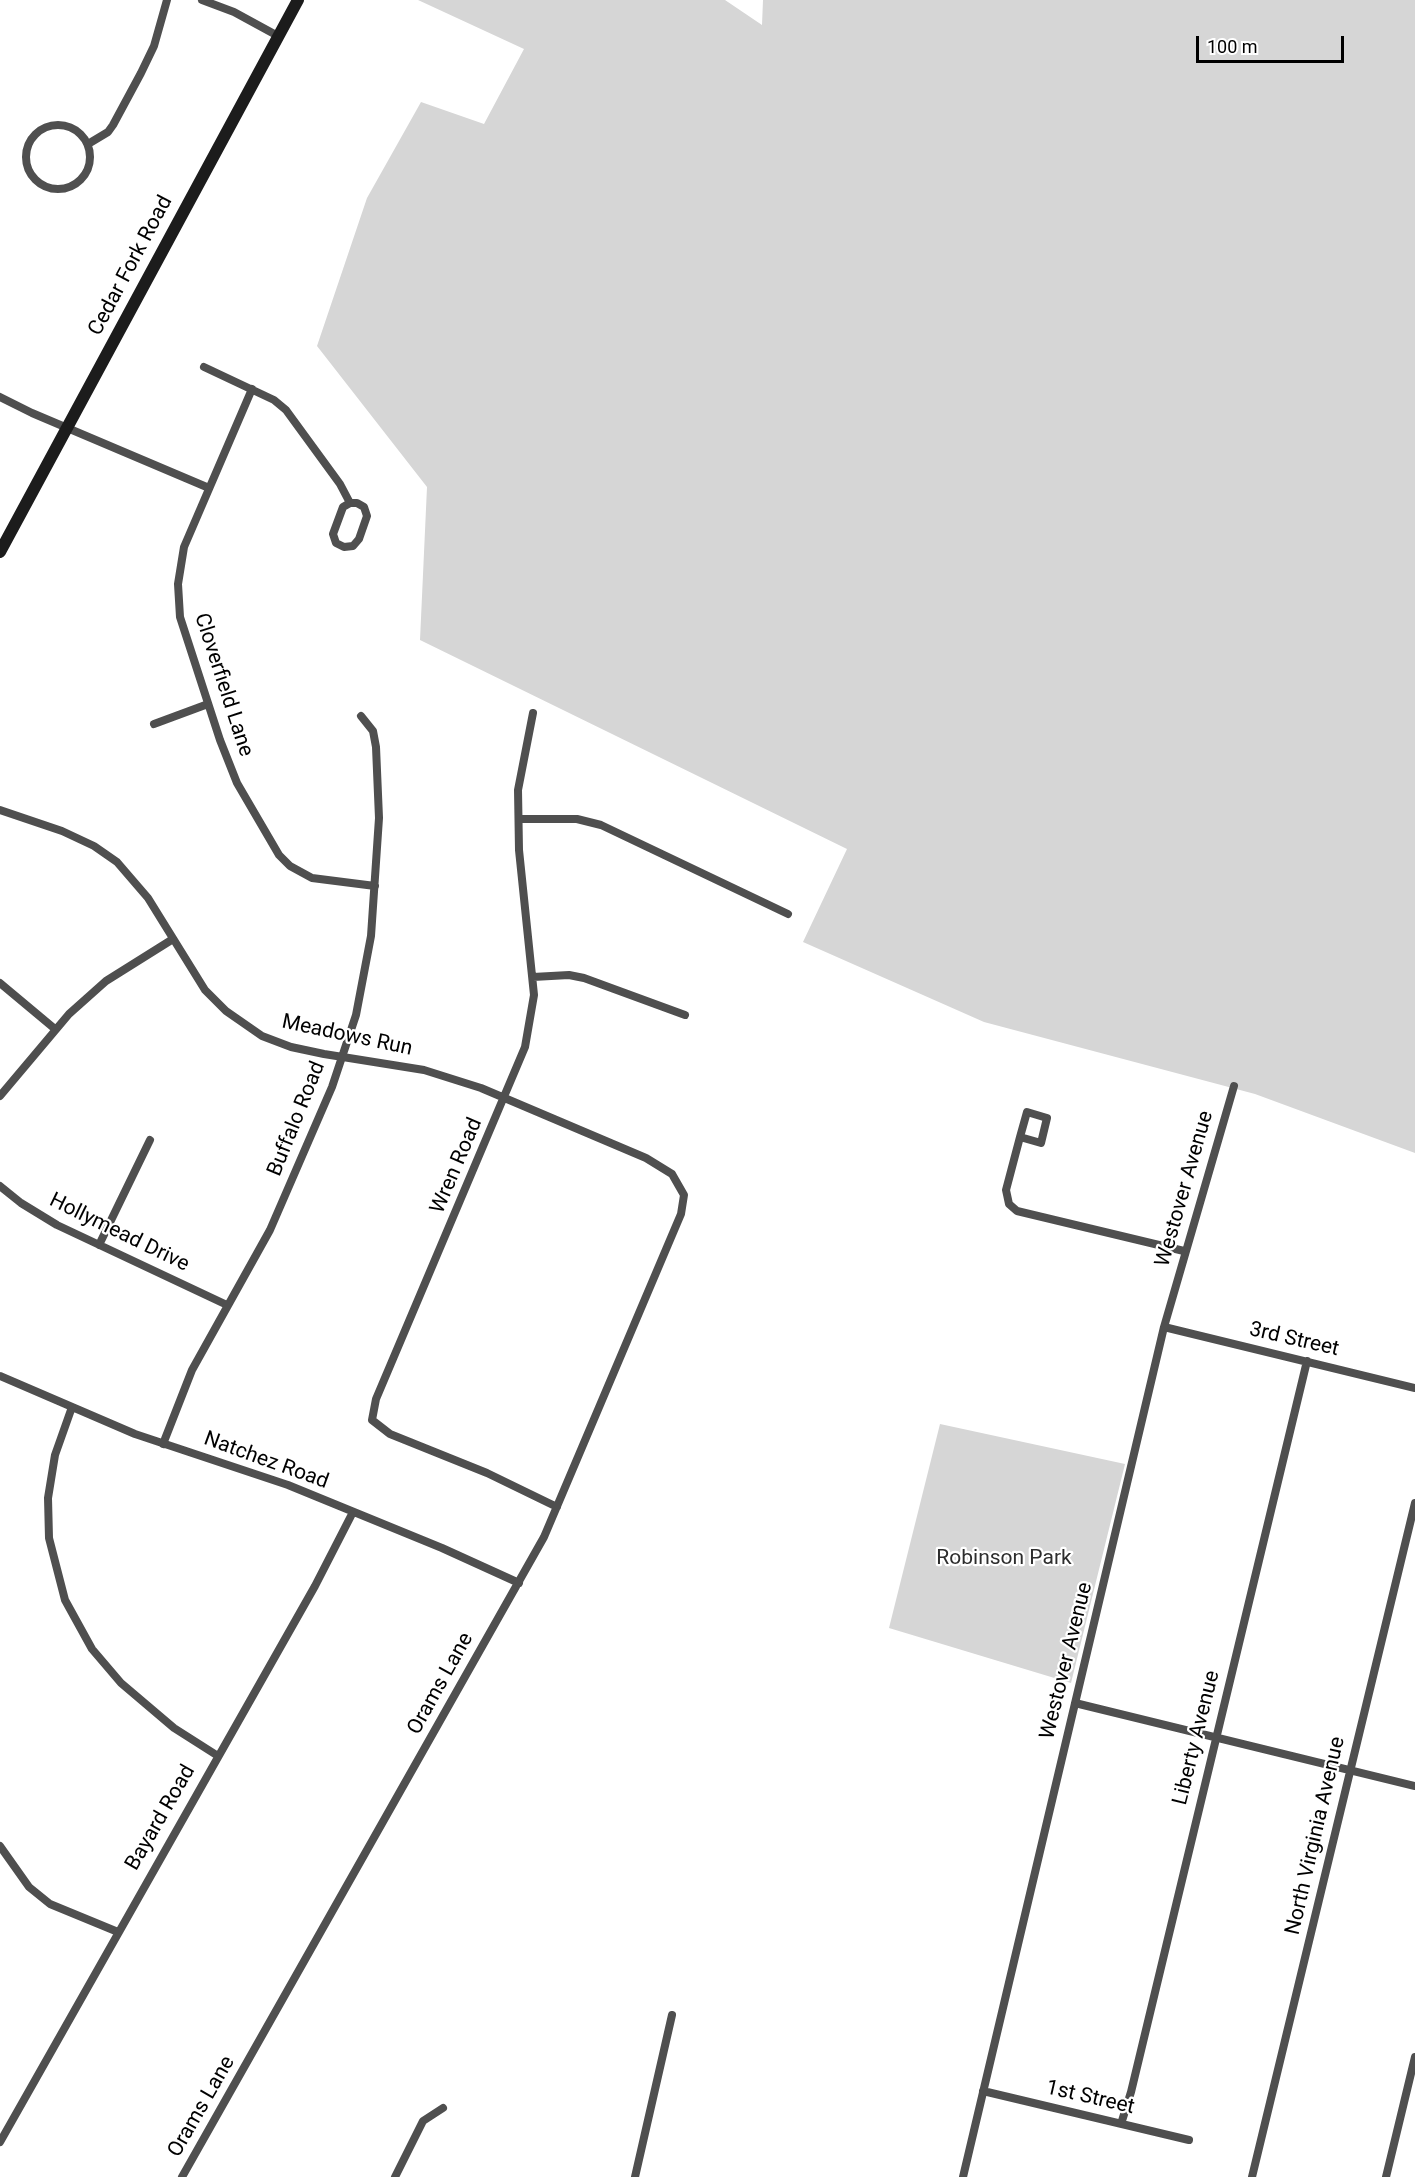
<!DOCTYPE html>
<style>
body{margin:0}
#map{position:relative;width:1415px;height:2177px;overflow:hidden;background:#fff;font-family:Roboto,sans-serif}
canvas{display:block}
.scale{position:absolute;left:1196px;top:36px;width:148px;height:27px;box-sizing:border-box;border:3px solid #000;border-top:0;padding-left:8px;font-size:18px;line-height:21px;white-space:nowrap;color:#000;-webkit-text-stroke:4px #fff;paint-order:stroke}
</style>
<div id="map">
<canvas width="1415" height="2177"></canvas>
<div class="scale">100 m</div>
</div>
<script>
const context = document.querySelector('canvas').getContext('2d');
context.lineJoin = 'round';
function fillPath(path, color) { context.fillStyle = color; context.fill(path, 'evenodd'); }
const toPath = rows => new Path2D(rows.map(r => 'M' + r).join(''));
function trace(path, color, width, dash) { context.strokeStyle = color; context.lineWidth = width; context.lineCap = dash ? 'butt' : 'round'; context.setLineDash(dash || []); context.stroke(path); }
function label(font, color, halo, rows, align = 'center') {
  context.font = font + ' Roboto,sans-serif'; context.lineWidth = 4.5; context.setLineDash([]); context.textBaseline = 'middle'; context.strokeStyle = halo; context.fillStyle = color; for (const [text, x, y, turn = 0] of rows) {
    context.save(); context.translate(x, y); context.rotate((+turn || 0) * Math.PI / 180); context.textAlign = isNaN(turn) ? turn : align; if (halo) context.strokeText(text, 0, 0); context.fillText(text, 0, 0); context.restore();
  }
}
fillPath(toPath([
 [418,0,725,0,762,25,763,0,1415,0,1415,1153,1255,1094,984,1022,803,942,847,849,420,640,427,487,317,346,367,198,421,102,484,124,524,49],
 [940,1424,1125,1464,1071,1683,889,1628]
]), '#d6d6d6');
trace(toPath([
 [202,0,234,12,278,36],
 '26 157a32 32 0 1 1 64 0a32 32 0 1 1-64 0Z',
 [88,144,108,132,113,125,141,73,154,46,167,0],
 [204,367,274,400,286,410,340,484,350,503,357,503,364,507,367,516,359,539,353,546,344,547,336,543,333,534,343,507,350,503],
 [252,389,184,547,178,584,180,617,220,740,237,783,279,855,290,866,312,878,375,886],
 [0,397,32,413,209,488],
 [533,713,518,790,519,850,534,995,525,1047,376,1399,372,1420,390,1434,487,1473,557,1507],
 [154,724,208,704],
 [0,810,62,831,94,846,117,862,148,898,205,990,226,1011,262,1036,291,1047,324,1054,424,1070,481,1088,646,1158,672,1174,684,1195,681,1214,544,1537,182,2177],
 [519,819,577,819,601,825,788,914],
 [533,977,569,975,584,978,685,1015],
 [0,983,55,1029],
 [0,1096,69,1014,106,981,173,939],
 [1020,1137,1041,1143,1047,1118,1027,1112,1020,1137,1006,1190,1009,1204,1017,1211,1184,1251],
 [0,1186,21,1203,57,1225,227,1305],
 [99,1245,150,1140],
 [1164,1327,1415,1388],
 [0,1376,135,1434,288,1485,442,1548,519,1583],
 [72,1407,55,1455,48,1498,49,1538,65,1600,92,1649,121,1683,174,1728,218,1756],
 [163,1444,192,1370,270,1230,332,1087,356,1015,371,936,379,818,376,747,373,731,361,716],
 [1075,1703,1415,1786],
 [0,1846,29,1887,50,1904,118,1932],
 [983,2091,1189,2140],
 [1121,2124,1131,2092,1307,1361],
 [0,2142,315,1586,353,1512],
 [395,2177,423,2121,443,2108],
 [635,2177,672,2015],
 [963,2177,1164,1327,1234,1086],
 [1252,2177,1415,1503],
 [1386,2177,1415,2057]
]), '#4f4f4f', 8);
trace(toPath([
 [0,552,298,0]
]), '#1c1c1c', 12);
label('21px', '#000', '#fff', [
 ["Cedar Fork Road",131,266,-62],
 ["Cloverfield Lane",223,685,72],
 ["Meadows Run",347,1036,12],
 ["Buffalo Road",297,1119,-68],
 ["Wren Road",457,1166,-67],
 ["Westover Avenue",1185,1189,-74],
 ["Hollymead Drive",119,1233,26],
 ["3rd Street",1294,1340,13],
 ["Natchez Road",266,1461,20],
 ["Westover Avenue",1067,1661,-76],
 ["Orams Lane",441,1684,-61],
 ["Liberty Avenue",1197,1738,-76],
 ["Bayard Road",161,1818,-60],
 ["North Virginia Avenue",1316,1836,-77],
 ["1st Street",1090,2098,13],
 ["Orams Lane",202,2107,-60]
]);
label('21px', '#2d2d2d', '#fff', [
 ["Robinson Park",1004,1559]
]);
</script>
